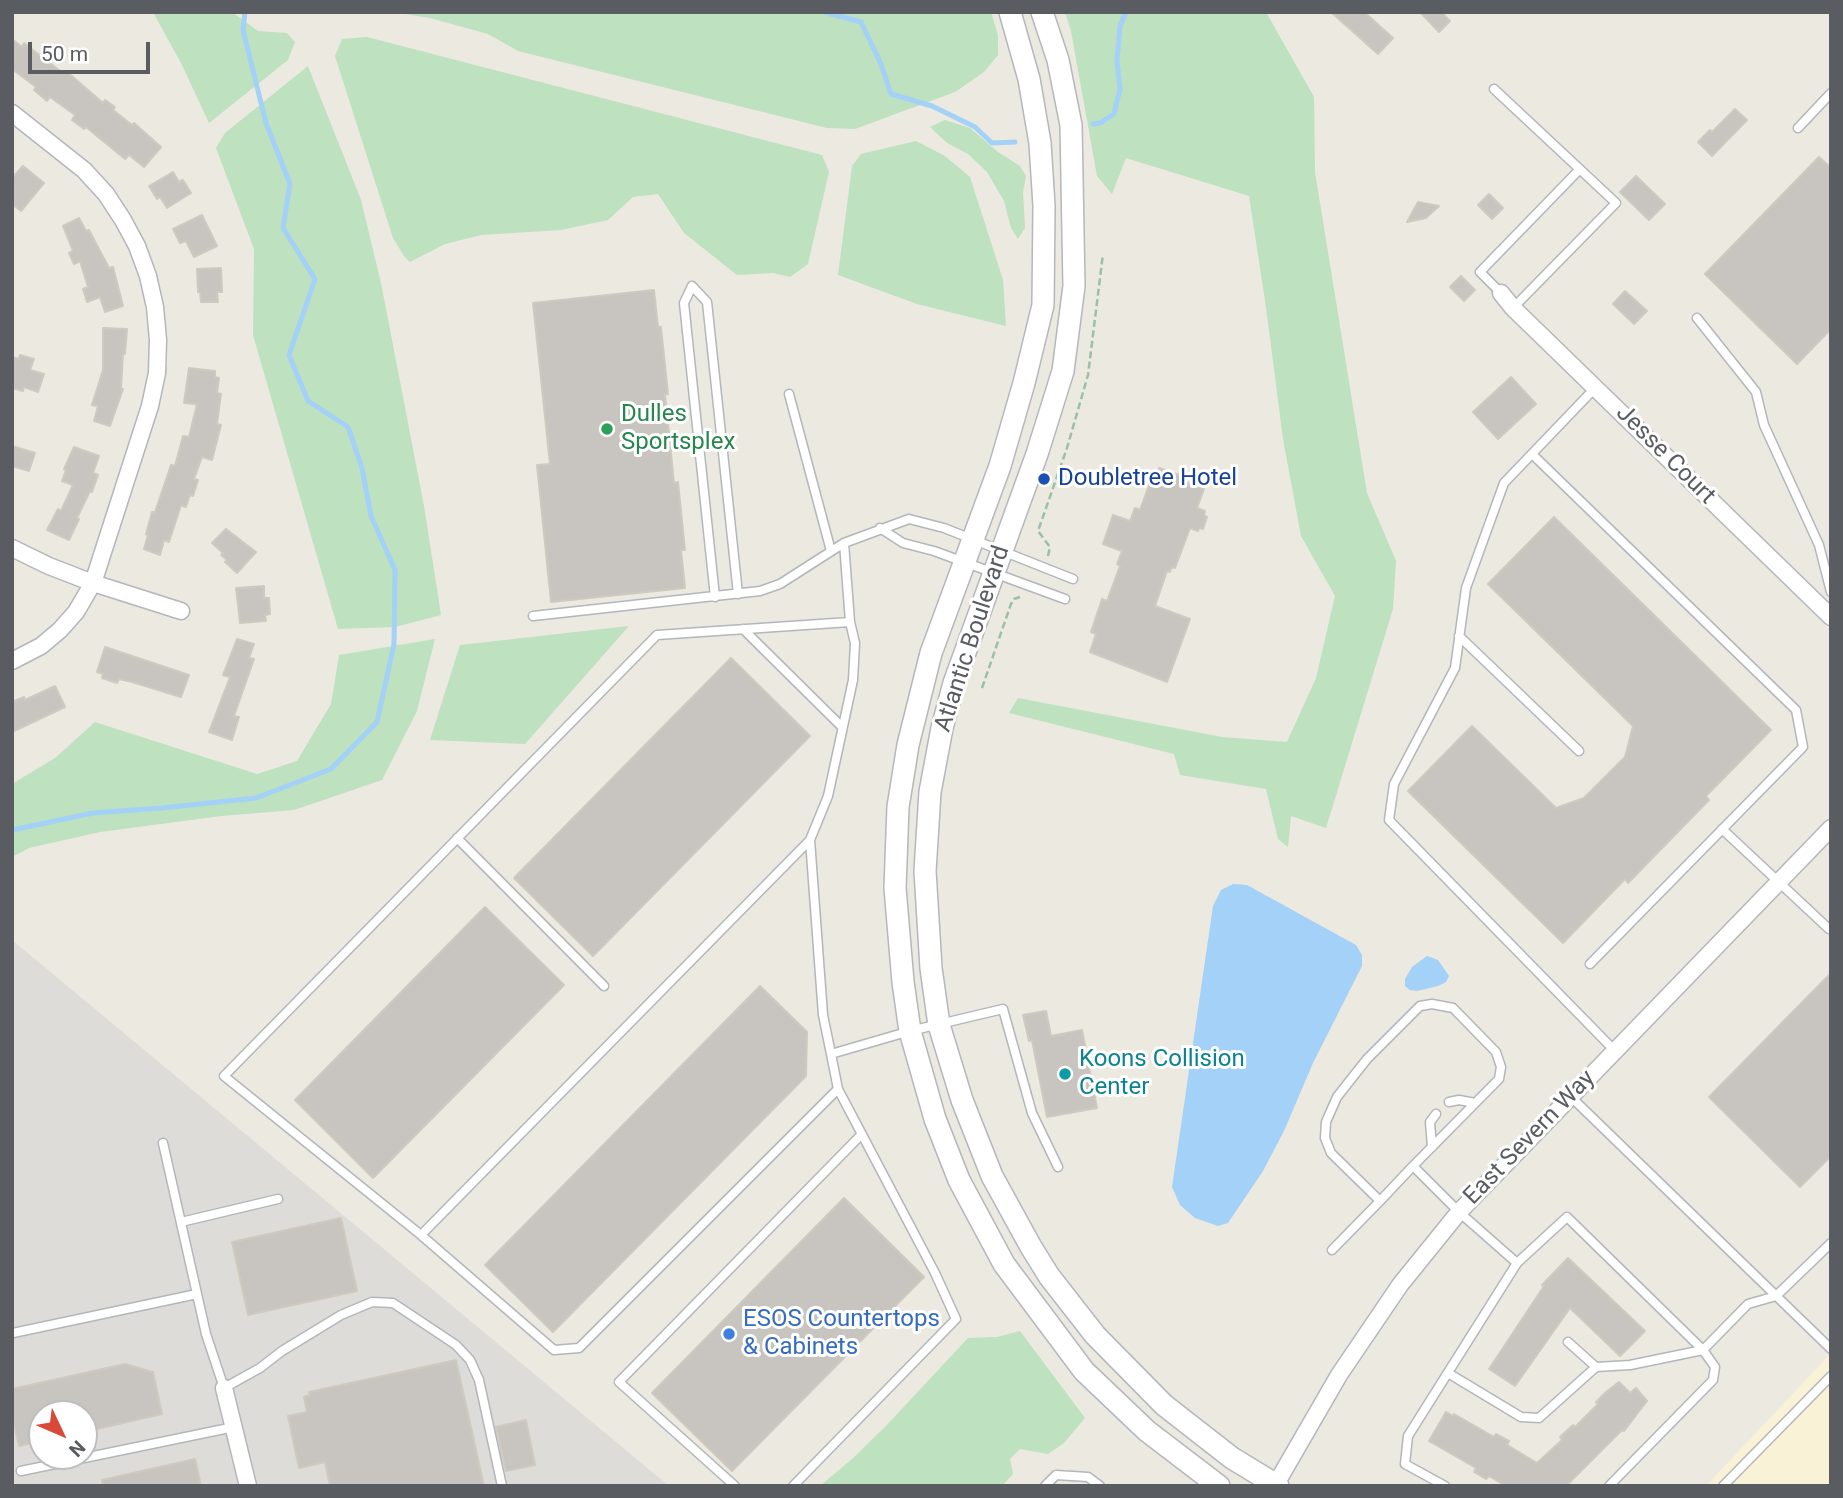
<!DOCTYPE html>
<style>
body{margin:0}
#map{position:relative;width:1843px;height:1498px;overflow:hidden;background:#ebe9e0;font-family:Roboto,sans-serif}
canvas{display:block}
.frame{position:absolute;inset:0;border:14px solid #595c60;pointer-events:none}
.north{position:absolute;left:28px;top:1400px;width:70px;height:70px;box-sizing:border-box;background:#fff;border:2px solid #bdbebf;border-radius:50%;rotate:134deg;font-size:19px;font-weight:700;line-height:28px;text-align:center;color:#595c60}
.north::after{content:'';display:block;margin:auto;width:24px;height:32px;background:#d94938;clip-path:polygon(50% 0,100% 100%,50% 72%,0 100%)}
.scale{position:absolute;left:28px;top:42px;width:122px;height:32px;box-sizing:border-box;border:4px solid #595c60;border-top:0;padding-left:9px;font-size:21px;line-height:24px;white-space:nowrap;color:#595c60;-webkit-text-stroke:5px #fff;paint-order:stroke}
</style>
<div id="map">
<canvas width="1843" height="1498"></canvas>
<div class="frame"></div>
<div class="north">N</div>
<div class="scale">50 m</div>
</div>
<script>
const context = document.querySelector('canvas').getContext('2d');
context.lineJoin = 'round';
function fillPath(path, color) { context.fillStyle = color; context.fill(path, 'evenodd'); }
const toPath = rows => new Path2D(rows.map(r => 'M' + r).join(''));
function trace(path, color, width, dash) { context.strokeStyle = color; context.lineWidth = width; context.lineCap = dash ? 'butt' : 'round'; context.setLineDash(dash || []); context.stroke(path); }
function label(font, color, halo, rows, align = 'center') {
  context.font = font + ' Roboto,sans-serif'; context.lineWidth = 6; context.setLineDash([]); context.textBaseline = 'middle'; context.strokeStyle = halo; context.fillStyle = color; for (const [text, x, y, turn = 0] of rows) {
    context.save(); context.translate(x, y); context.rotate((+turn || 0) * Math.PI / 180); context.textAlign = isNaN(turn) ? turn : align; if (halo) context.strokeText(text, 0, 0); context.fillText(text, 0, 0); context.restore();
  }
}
fillPath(toPath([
 [1831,1353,1831,1486,1706,1486]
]), '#faf2d6');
fillPath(toPath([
 [12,940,669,1486,12,1486],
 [42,1414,84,1414,84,1456,42,1456]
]), '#dedcd8');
fillPath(toPath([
 [153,12,232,12,258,31,287,33,295,42,288,60,209,123,182,65],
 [392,12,991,12,998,35,998,55,984,72,955,92,855,129,827,128,518,51,488,34,430,18],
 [1065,12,1266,12,1314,97,1315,172,1367,493,1396,561,1393,609,1326,828,1291,816,1288,847,1278,839,1266,789,1180,775,1174,754,1009,713,1018,698,1222,737,1287,742,1316,678,1335,596,1301,536,1283,439,1266,307,1249,196,1126,158,1112,194,1097,176,1071,31],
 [367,37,822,155,829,172,808,264,790,277,773,273,737,275,684,233,658,194,633,197,608,220,561,230,481,235,445,244,410,262,404,256,393,238,335,56,342,39],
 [308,66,361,200,381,283,424,506,441,615,395,627,338,629,253,335,254,249,216,148,225,133],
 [945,120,970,128,998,152,1020,166,1026,176,1023,192,1025,228,1018,239,1011,228,1004,201,987,172,968,154,947,143,930,127],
 [916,141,945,156,970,177,1003,280,1006,326,917,304,838,275,852,166,861,154],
 [629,626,525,744,430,740,460,645],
 [435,639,417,711,382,780,294,810,221,816,100,832,29,848,12,857,12,784,55,758,95,722,257,774,297,761,331,704,339,655],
 [1020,1331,1085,1418,1064,1443,1048,1454,1020,1449,1010,1459,1013,1474,1002,1486,820,1486,852,1459,885,1427,968,1338,997,1337]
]), '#bee1bf');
fillPath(toPath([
 [1233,884,1247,885,1356,945,1362,955,1362,966,1313,1063,1284,1131,1263,1171,1228,1223,1218,1226,1195,1218,1180,1205,1172,1187,1213,906,1221,890],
 [1427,956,1438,960,1449,976,1446,982,1438,986,1417,991,1410,990,1405,986,1405,979,1412,967]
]), '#a4d1f7');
trace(toPath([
 [824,12,861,22,881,64,891,94,932,106,975,127,992,143,1015,142],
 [1093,124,1100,123,1114,114,1120,89,1117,61,1120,26,1126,12],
 [12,830,93,813,162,808,256,798,331,769,377,722,394,644,395,570,371,516,362,468,348,427,308,401,289,355,315,279,283,228,290,184,266,123,243,30,245,12]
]), '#a4d1f7', 5);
const building = toPath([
 [1331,12,1364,12,1393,38,1378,54,1331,12],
 [1420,12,1441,12,1450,21,1439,32,1420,12],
 [12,39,22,47,24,43,64,74,66,71,103,103,105,100,115,107,113,110,132,125,134,123,161,147,144,167,129,155,125,159,86,127,84,129,72,120,75,115,50,97,47,101,34,90,36,87,12,69,12,39],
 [1735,109,1747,120,1712,156,1698,142,1710,130,1712,132,1735,109],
 [1819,157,1831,168,1831,329,1797,364,1705,274,1819,157],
 [23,166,44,183,21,211,12,204,12,178,23,166],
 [173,172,179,182,183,180,191,193,167,208,160,197,157,199,149,186,173,172],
 [1636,176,1665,204,1649,220,1620,192,1636,176],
 [1489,194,1503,208,1492,219,1478,205,1489,194],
 [1418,202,1439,206,1426,218,1407,222,1418,202],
 [202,215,217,246,194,257,186,241,180,243,173,229,202,215],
 [79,218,86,231,89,230,109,268,113,267,123,306,105,312,100,297,87,302,83,289,88,287,80,261,74,264,69,253,73,251,63,226,79,218],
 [221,268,222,292,217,292,218,302,201,302,200,292,198,292,197,269,221,268],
 [1461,276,1475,290,1464,301,1450,287,1461,276],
 [654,290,658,327,661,327,668,394,665,394,674,483,678,482,685,550,681,550,685,588,551,602,537,465,550,464,533,303,654,290],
 [1625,291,1647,311,1634,324,1613,304,1625,291],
 [103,328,127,329,125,354,123,354,121,389,123,389,110,426,94,421,98,406,92,405,103,370,103,328],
 [20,355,34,359,30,370,44,374,38,392,24,387,23,391,12,388,12,357,19,359,20,355],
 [189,368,215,371,215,377,219,378,217,393,221,394,217,424,221,425,212,460,202,457,194,479,198,480,193,496,190,495,186,507,181,505,169,542,164,540,160,555,144,549,148,535,146,534,152,512,155,512,171,465,175,466,183,436,189,437,197,404,184,403,189,368],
 [1511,377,1536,404,1498,439,1473,412,1511,377],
 [12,446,35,453,29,471,12,466,12,446],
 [74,447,99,456,93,473,98,475,92,492,90,491,77,518,79,519,69,540,47,530,58,509,61,511,73,485,62,481,66,470,64,469,74,447],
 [1159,468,1185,477,1183,481,1204,489,1197,508,1205,511,1204,515,1207,517,1203,529,1199,528,1198,531,1190,528,1175,568,1172,567,1170,572,1167,571,1155,606,1190,619,1167,682,1090,652,1096,634,1091,632,1102,599,1107,601,1120,566,1117,564,1122,551,1103,544,1113,515,1130,521,1135,508,1140,510,1153,474,1156,475,1159,468],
 [1554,517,1771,730,1706,796,1709,800,1628,883,1625,879,1563,943,1408,791,1472,726,1556,808,1584,798,1625,757,1633,726,1488,584,1554,517],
 [226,529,256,552,237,573,225,562,227,560,221,555,223,553,212,543,226,529],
 [264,586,264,598,269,598,270,614,265,615,266,621,240,623,236,588,264,586],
 [237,639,254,644,249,658,254,659,234,716,239,717,232,740,209,732,230,677,223,675,237,639],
 [105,647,189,675,181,697,132,682,119,679,117,683,102,678,103,674,97,672,105,647],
 [731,658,810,736,593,956,514,878,731,658],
 [55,686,65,707,12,732,12,702,24,697,25,700,55,686],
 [485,907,564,985,373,1178,295,1100,485,907],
 [1831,973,1831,1156,1800,1187,1709,1097,1831,973],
 [760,986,807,1032,806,1076,553,1332,485,1265,760,986],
 [1046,1011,1051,1036,1082,1030,1097,1108,1047,1117,1032,1040,1029,1041,1023,1015,1046,1011],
 [844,1198,924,1277,732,1471,652,1393,844,1198],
 [341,1218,357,1291,248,1315,232,1242,341,1218],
 [1568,1258,1645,1331,1620,1356,1570,1308,1515,1386,1489,1369,1544,1286,1542,1285,1568,1258],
 [456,1360,484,1486,330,1486,325,1462,299,1468,288,1416,307,1412,304,1397,310,1395,309,1392,456,1360],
 [125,1364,153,1372,162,1414,84,1432,84,1414,42,1414,42,1441,19,1446,12,1415,12,1389,125,1364],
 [1619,1382,1630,1393,1636,1388,1647,1401,1624,1431,1622,1430,1566,1486,1506,1486,1489,1476,1486,1479,1474,1472,1476,1468,1429,1441,1446,1412,1453,1416,1454,1414,1494,1437,1496,1434,1509,1441,1507,1445,1537,1463,1562,1440,1560,1437,1573,1425,1575,1427,1598,1404,1596,1402,1606,1392,1619,1382],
 [526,1420,535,1465,506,1471,496,1427,526,1420],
 [195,1459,201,1486,103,1486,102,1480,195,1459]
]);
fillPath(building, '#c8c5c0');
trace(building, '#cfcabf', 2);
const lane = toPath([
 [1494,89,1616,203,1513,308],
 [1798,128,1831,93],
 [1501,293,1480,272,1580,169],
 [1697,318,1756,392,1764,425,1819,545,1831,592],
 [1596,387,1504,483,1466,588,1455,668,1394,784,1389,820,1615,1051],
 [789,394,831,551],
 [1532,454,1796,710,1803,747,1590,964],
 [880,528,903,543,934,551,1065,599],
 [844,543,850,622],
 [715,597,684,303,692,286,707,302,738,594],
 [533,616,760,591,780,584,844,543,909,519,944,528,1073,579],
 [743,629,841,726],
 [1459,636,1579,751],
 [1722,829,1829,929],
 [457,838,604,986],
 [810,840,828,796,853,680,855,643,850,622,657,635,224,1076,421,1235,810,840,823,1015,831,1054,910,1031,1003,1009,1032,1113,1058,1167],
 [1570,1096,1831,1349],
 [1449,1102,1459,1100,1475,1103],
 [163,1143,206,1334,224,1388,260,1368,282,1351,341,1315,372,1302,393,1303,456,1345,470,1360,479,1380,502,1486],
 [1432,1147,1430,1122,1436,1114],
 [1413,1166,1380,1201,1331,1153,1325,1138,1326,1122,1337,1097,1367,1059,1420,1006,1432,1004,1453,1008,1496,1052,1501,1067,1499,1079,1413,1166,1459,1212,1517,1263],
 [181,1222,278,1199],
 [421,1235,554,1350,579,1348,838,1089,831,1054],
 [1332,1250,1380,1201],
 [13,1333,197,1294],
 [1568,1342,1596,1367],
 [1448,1373,1521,1417,1539,1418,1596,1367,1630,1365,1703,1350,1748,1304,1776,1296,1831,1243],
 [21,1471,234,1427],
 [735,1486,619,1382,861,1135],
 [793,1486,956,1319,935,1273,838,1089],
 [1045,1486,1056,1475,1088,1477,1100,1486],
 [1445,1486,1405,1464,1408,1436,1517,1263,1567,1217,1703,1350,1715,1367,1713,1380,1609,1486],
 [1723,1486,1831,1376]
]);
const street = toPath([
 [12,113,84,170,106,194,123,220,137,246,148,276,155,307,158,340,157,373,150,406,93,583,76,612,60,630,41,646,12,661],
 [1501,293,1513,308,1831,617],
 [12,548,49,566,93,583,181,611],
 [224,1388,248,1486],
 [1276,1484,1339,1375,1400,1285,1459,1212,1831,828]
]);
const secondary = toPath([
 [1010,12,1029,79,1040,143,1044,206,1043,305,1024,383,1000,466,931,653,908,745,898,807,895,888,903,982,910,1031,935,1119,959,1180,1004,1264,1084,1371,1147,1431,1219,1486],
 [1042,12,1058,60,1071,125,1074,286,1063,371,1037,454,954,683,942,728,930,792,925,871,931,968,939,1025,962,1100,992,1176,1031,1247,1049,1276,1095,1335,1164,1405,1232,1458,1278,1486]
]);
trace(lane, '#b3b6ba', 11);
trace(street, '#b3b6ba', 19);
trace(secondary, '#b4b7bc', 24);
trace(toPath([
 [1048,556,1050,547,1038,531,1067,448,1088,375,1103,254],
 [982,688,1011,604,1014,599,1020,597]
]), '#99c1a5', 2.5, [7, 3.5]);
trace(lane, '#fff', 8);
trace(street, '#fff', 16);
trace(secondary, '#fff', 21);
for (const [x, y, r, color] of [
 [607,429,7,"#2e9e5b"],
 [1044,479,7,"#1a4fb4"],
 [1065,1074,7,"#0f9aa8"],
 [729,1334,7,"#3f7fe0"]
]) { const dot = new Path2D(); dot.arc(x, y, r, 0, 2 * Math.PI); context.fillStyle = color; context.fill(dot); trace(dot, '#fff', 2.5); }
label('24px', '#27864d', '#fff', [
 ["Dulles",621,415],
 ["Sportsplex",621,443]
], 'left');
label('24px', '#595c60', '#fff', [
 ["Jesse Court",1665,455,45],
 ["Atlantic Boulevard",973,639,-72],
 ["East Severn Way",1530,1138,-46]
]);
label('24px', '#164399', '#fff', [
 ["Doubletree Hotel",1058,479]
], 'left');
label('24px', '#0d838f', '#fff', [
 ["Koons Collision",1079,1060],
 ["Center",1079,1088]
], 'left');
label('24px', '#366cbe', '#fff', [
 ["ESOS Countertops",743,1320],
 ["& Cabinets",743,1348]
], 'left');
</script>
